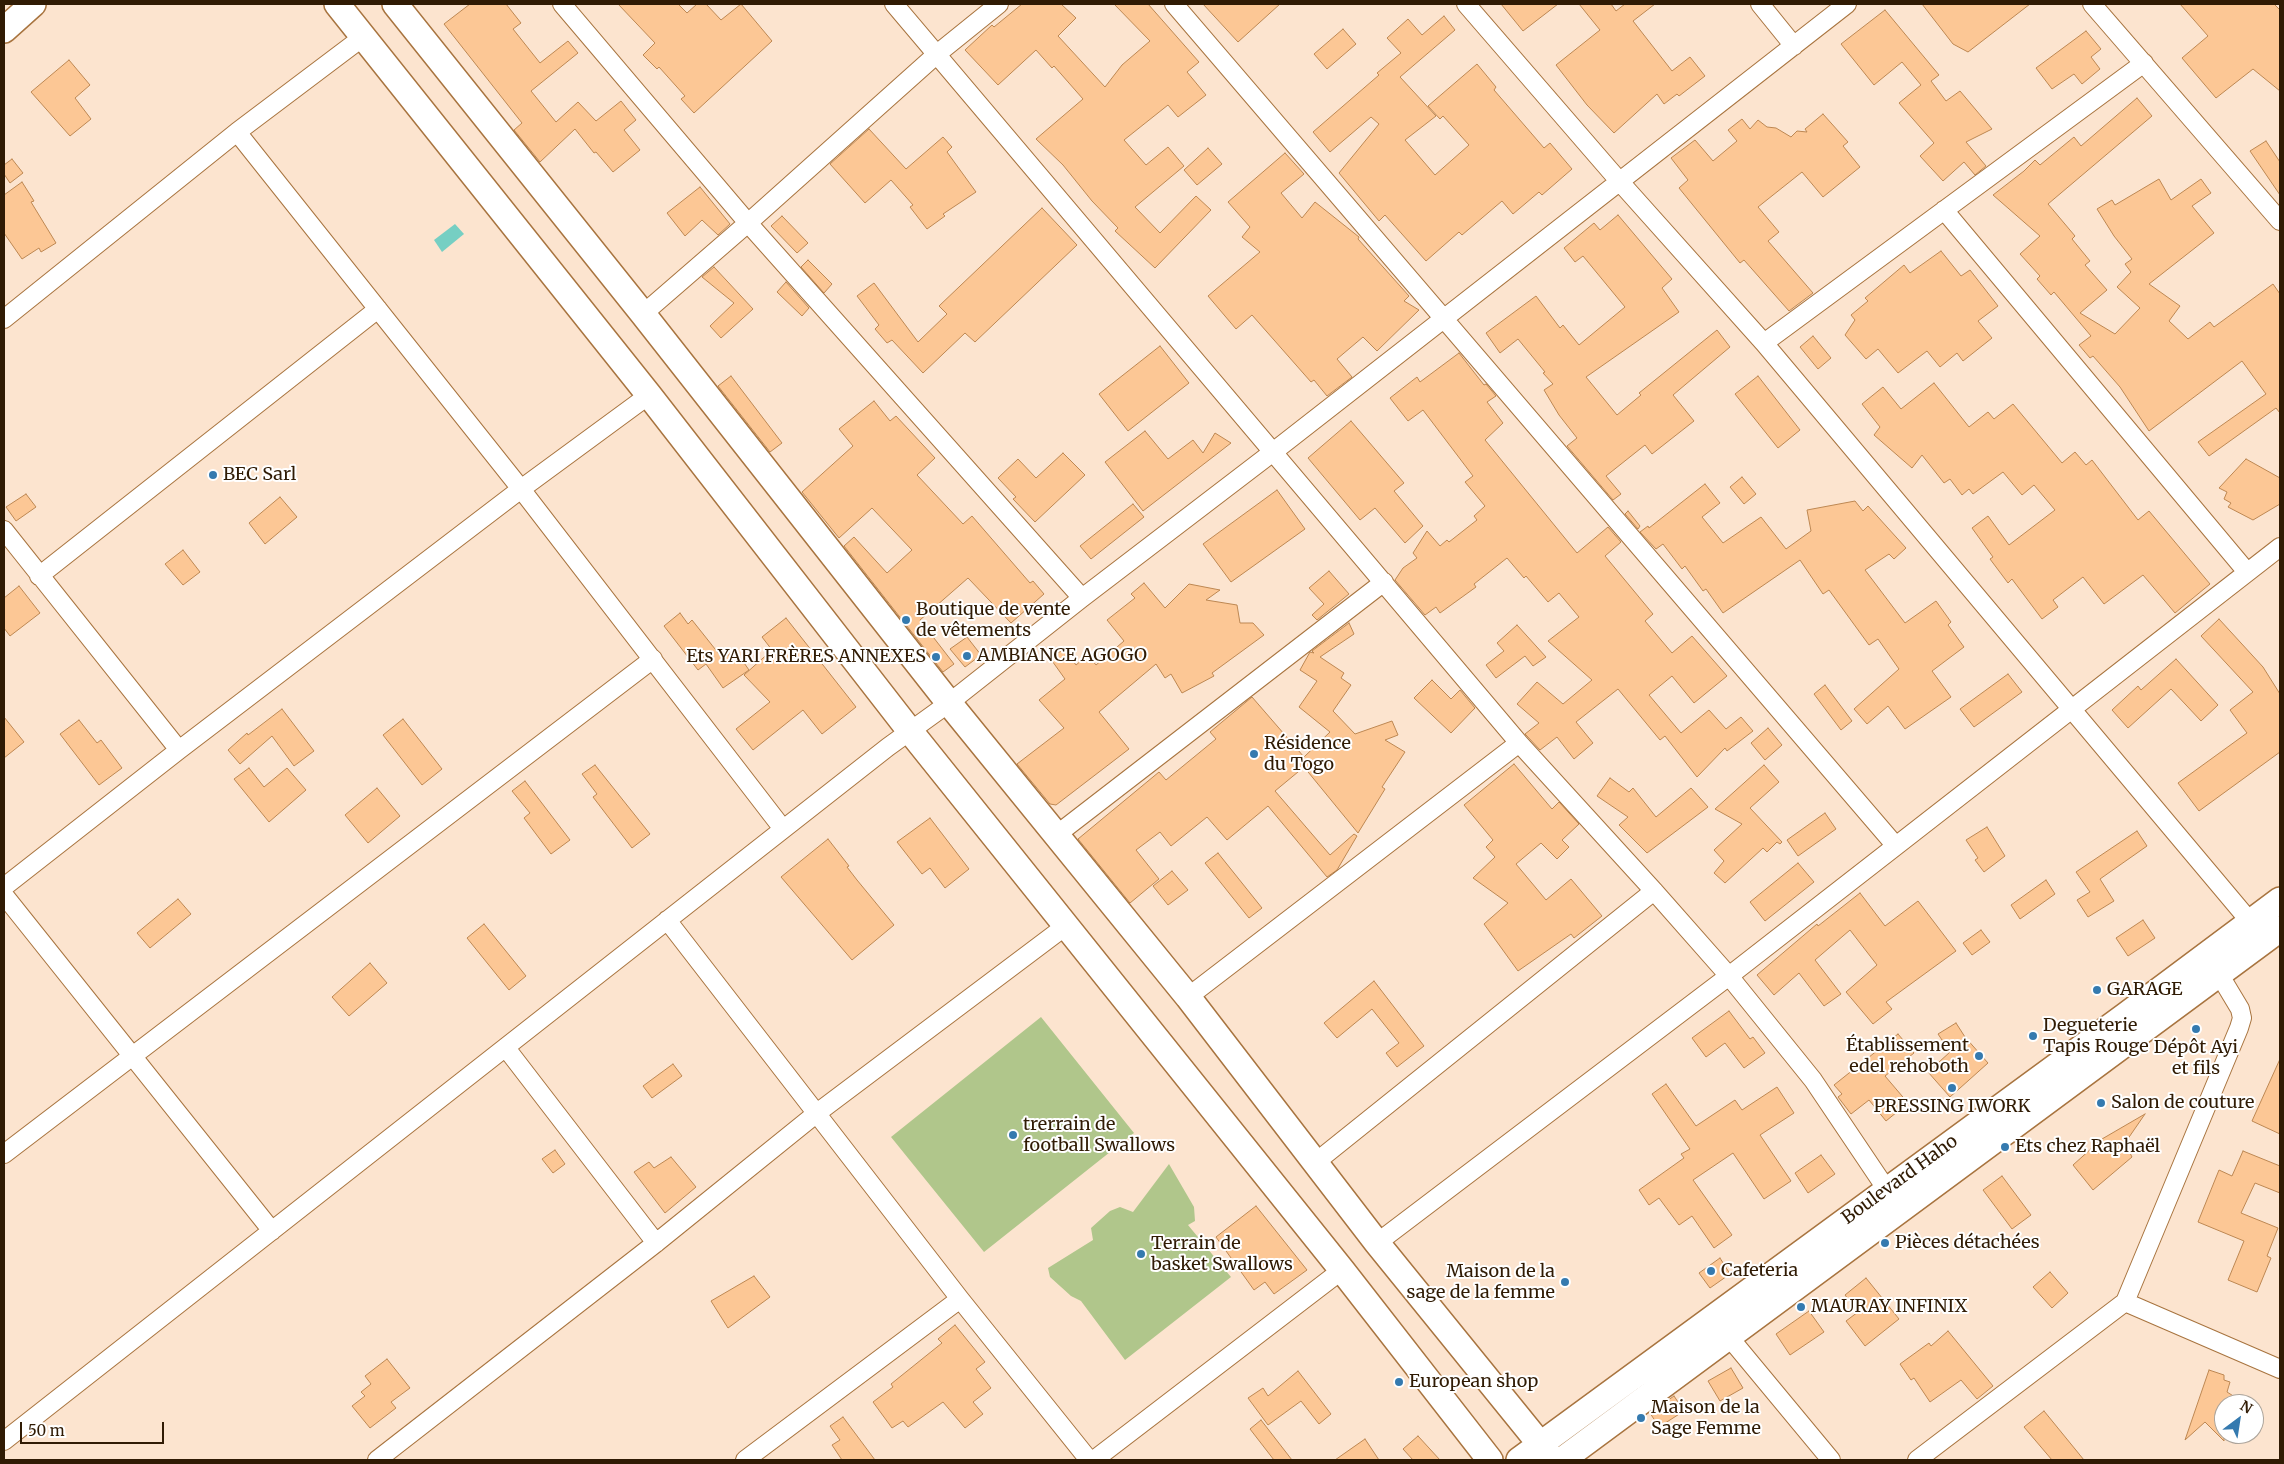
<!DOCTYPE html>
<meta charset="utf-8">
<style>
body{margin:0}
#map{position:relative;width:2284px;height:1464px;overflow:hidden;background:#fce4cf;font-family:Merriweather,serif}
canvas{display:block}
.frame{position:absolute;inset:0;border:5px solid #301b04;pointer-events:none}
.north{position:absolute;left:2214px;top:1394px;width:50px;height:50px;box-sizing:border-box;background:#fff;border:1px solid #aca49b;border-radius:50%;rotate:31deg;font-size:14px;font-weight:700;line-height:20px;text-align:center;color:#301b04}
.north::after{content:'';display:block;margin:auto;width:18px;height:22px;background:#357aaf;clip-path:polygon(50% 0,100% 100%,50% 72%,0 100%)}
.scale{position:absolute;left:20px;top:1422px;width:144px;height:22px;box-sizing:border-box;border:2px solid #301b04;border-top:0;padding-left:6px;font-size:15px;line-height:18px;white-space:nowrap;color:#301b04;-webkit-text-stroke:4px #fff;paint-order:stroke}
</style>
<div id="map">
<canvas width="2284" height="1464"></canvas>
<div class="frame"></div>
<div class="north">N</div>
<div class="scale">50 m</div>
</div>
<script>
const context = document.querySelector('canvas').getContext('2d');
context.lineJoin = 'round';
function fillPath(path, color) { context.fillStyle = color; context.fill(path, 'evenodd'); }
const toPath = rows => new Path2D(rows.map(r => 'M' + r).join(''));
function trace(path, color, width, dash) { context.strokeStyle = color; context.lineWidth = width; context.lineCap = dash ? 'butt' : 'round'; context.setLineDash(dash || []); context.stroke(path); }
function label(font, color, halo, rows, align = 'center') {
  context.font = font + ' Merriweather,serif'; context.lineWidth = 4; context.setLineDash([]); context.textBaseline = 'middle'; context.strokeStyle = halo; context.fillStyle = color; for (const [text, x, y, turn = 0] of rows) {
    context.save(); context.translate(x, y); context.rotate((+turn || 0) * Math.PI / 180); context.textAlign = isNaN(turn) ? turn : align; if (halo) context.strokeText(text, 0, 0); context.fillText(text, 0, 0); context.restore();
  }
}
fillPath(toPath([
 [1041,1017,1134,1133,984,1252,891,1137],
 [1169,1164,1194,1207,1195,1221,1188,1225,1231,1277,1125,1360,1081,1301,1071,1296,1050,1277,1048,1268,1093,1240,1091,1228,1110,1211,1120,1207,1133,1212]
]), '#b0c68b');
fillPath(toPath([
 [455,224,464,234,442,252,434,240]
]), '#76cfc3');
const building = toPath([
 [470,4,506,4,521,23,513,29,540,63,568,41,578,53,531,91,556,122,578,102,596,121,621,101,636,120,624,130,640,150,613,172,596,152,594,153,575,129,540,162,514,130,522,123,444,24,470,4],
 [618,4,678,4,687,13,697,4,706,4,721,20,741,4,772,41,694,113,681,99,685,96,659,67,657,69,643,55,655,43,618,4],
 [1022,4,1061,4,1076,18,1058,36,1105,87,1122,65,1150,41,1114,4,1148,4,1199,62,1187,72,1206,95,1178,117,1168,105,1124,140,1146,165,1168,147,1184,166,1135,207,1160,233,1196,196,1211,210,1155,268,1115,231,1118,228,1092,201,1063,165,1036,139,1083,99,1054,66,1052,68,1036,50,998,85,965,50,992,25,994,27,1022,4],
 [1203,4,1280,4,1238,42,1203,4],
 [1501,4,1558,4,1523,31,1501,4],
 [1579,4,1611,4,1616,11,1625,4,1655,4,1633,21,1672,71,1690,57,1705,76,1679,96,1677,94,1664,104,1657,94,1614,133,1587,105,1556,65,1600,30,1579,4],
 [1922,4,2030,4,1968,52,1953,44,1922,4],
 [2180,4,2274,4,2280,10,2280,91,2253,69,2216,98,2182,58,2208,36,2180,4],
 [1885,10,1939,75,1931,81,1946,101,1960,91,1992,129,1966,142,1986,166,1975,175,1964,162,1943,181,1920,156,1934,143,1899,103,1921,85,1902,62,1874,85,1841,44,1885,10],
 [1444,16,1455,30,1400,77,1436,116,1405,140,1435,175,1469,145,1443,116,1440,119,1428,106,1477,64,1496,87,1494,90,1544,148,1550,143,1572,169,1542,195,1539,192,1513,214,1502,201,1462,235,1459,232,1426,261,1385,215,1379,221,1339,173,1379,124,1371,117,1330,152,1313,132,1379,75,1377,73,1401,53,1387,38,1408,19,1422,35,1444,16],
 [1343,29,1356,44,1327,69,1314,54,1343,29],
 [2086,31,2101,49,2091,57,2100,69,2082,84,2074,74,2052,89,2036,68,2086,31],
 [69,60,90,85,75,98,91,119,70,136,31,92,69,60],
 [2137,98,2152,116,2048,204,2075,236,2072,239,2090,261,2085,265,2107,290,2080,313,2115,334,2140,308,2117,287,2131,272,2125,264,2132,259,2114,236,2097,209,2112,200,2115,205,2159,179,2171,200,2201,179,2211,193,2192,206,2214,233,2149,284,2180,306,2169,321,2188,339,2210,322,2214,327,2273,284,2280,294,2280,413,2276,408,2209,456,2198,442,2266,394,2242,361,2149,431,2120,387,2093,356,2090,358,2079,345,2091,336,2054,292,2051,295,2037,279,2040,276,2020,254,2040,236,1993,195,2024,171,2035,160,2040,165,2074,137,2081,146,2137,98],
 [1823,114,1848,142,1843,146,1860,167,1823,197,1802,172,1758,207,1779,232,1768,241,1813,293,1789,311,1744,260,1740,263,1679,188,1688,180,1671,158,1695,140,1713,161,1737,141,1728,130,1742,119,1750,129,1758,120,1767,127,1776,128,1791,137,1797,131,1807,132,1805,129,1823,114],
 [869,129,906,169,943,137,952,147,947,152,976,192,943,214,945,216,927,229,910,207,913,205,891,180,865,203,830,164,869,129],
 [2266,141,2280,162,2280,195,2250,151,2266,141],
 [1208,148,1222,164,1197,185,1184,170,1208,148],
 [1285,153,1304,174,1281,193,1302,218,1315,202,1359,237,1358,239,1409,296,1404,301,1419,310,1377,351,1363,337,1337,359,1352,377,1327,396,1314,380,1311,382,1252,315,1236,329,1208,296,1260,252,1242,237,1250,227,1228,202,1285,153],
 [12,159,23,173,10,183,4,174,4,165,12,159],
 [22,182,34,201,31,202,56,243,41,252,39,248,22,259,4,233,4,195,22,182],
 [700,187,730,224,718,235,702,220,685,236,667,213,700,187],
 [1042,208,1077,245,975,342,965,333,923,373,892,340,887,343,875,329,879,325,857,296,874,283,918,342,947,314,939,306,1042,208],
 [1618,215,1672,279,1662,288,1679,312,1586,377,1617,415,1641,395,1639,393,1717,330,1730,347,1673,395,1694,421,1652,454,1645,445,1606,476,1621,494,1613,500,1567,446,1577,438,1559,415,1544,390,1553,384,1543,373,1545,372,1518,339,1500,353,1486,333,1536,296,1560,328,1563,325,1579,345,1625,307,1583,256,1575,262,1564,248,1594,223,1600,230,1618,215],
 [782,216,808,243,797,253,771,226,782,216],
 [1941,251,1961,276,1970,270,1998,306,1978,321,1992,338,1963,361,1957,353,1940,367,1927,351,1898,373,1878,349,1866,359,1845,335,1855,320,1851,315,1868,301,1865,298,1904,265,1910,273,1941,251],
 [808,260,832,284,824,293,801,267,808,260],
 [714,267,753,309,721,338,710,326,734,303,702,277,714,267],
 [786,282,809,308,802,316,777,292,786,282],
 [1813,336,1831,358,1818,369,1800,347,1813,336],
 [1160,346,1189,383,1128,431,1099,394,1160,346],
 [1459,353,1484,385,1486,384,1496,396,1487,402,1503,423,1485,440,1577,553,1608,527,1621,542,1605,556,1653,614,1645,621,1672,653,1692,636,1727,676,1694,703,1672,676,1649,695,1681,733,1709,710,1726,729,1741,717,1753,731,1727,751,1725,748,1697,777,1665,736,1660,740,1618,689,1576,722,1593,743,1574,759,1557,737,1540,750,1527,736,1525,734,1539,723,1517,704,1537,682,1563,704,1592,680,1548,641,1579,617,1559,593,1548,602,1526,576,1524,578,1507,558,1474,584,1476,587,1440,613,1436,607,1425,615,1395,580,1403,568,1417,558,1413,553,1427,531,1440,546,1447,540,1449,542,1477,520,1474,516,1485,506,1465,482,1473,476,1423,410,1408,421,1390,398,1417,377,1420,382,1459,353],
 [731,376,782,443,770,452,718,386,731,376],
 [1758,376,1800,430,1778,448,1735,394,1758,376],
 [1934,383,1969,427,1988,412,1994,419,2013,404,2062,463,2075,452,2086,465,2092,460,2138,520,2149,511,2210,584,2175,613,2143,575,2104,604,2083,577,2053,600,2058,607,2042,619,2012,579,2008,583,1990,559,1993,557,1972,528,1988,516,2009,545,2055,510,2034,485,2022,495,2003,472,1973,494,1969,489,1962,495,1950,479,1944,483,1922,455,1912,468,1874,435,1880,427,1862,404,1883,387,1901,409,1934,383],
 [874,401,890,421,896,416,935,458,917,475,963,524,972,516,1030,583,1033,581,1044,594,1011,623,968,578,920,620,954,664,943,672,844,546,854,537,887,573,912,550,872,508,839,538,802,492,853,446,839,429,874,401],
 [1351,421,1404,483,1394,491,1423,526,1405,543,1375,508,1360,520,1308,458,1351,421],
 [1145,431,1168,459,1193,440,1203,453,1215,433,1231,443,1143,511,1105,462,1145,431],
 [1063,453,1085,475,1035,522,1013,499,1016,497,998,478,1018,459,1036,478,1063,453],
 [2246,459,2280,478,2280,504,2253,520,2228,507,2231,503,2224,499,2227,492,2219,488,2246,459],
 [1742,477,1756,494,1744,504,1730,487,1742,477],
 [1705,484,1720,503,1702,517,1723,543,1761,517,1786,549,1811,531,1807,510,1855,501,1863,511,1868,506,1906,548,1894,559,1889,554,1865,570,1905,623,1936,601,1951,622,1948,625,1964,647,1932,671,1951,697,1905,729,1888,706,1867,724,1854,709,1899,669,1878,639,1869,645,1829,590,1823,594,1800,560,1723,613,1706,589,1703,591,1685,566,1682,569,1663,544,1656,549,1640,532,1648,526,1649,528,1705,484],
 [1277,490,1305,529,1231,582,1203,544,1277,490],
 [26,494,36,507,16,521,6,507,26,494],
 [280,497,297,517,265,544,249,523,280,497],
 [1133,504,1144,517,1091,559,1080,546,1133,504],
 [1628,511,1640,526,1638,529,1625,514,1628,511],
 [183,550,200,572,183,585,165,564,183,550],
 [1329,571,1349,594,1317,620,1312,615,1324,604,1309,588,1329,571],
 [1144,583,1165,608,1189,584,1220,590,1206,600,1237,605,1240,623,1253,623,1264,635,1212,673,1214,676,1182,693,1171,674,1165,678,1156,664,1099,712,1129,749,1056,805,1050,804,1017,764,1064,728,1039,700,1065,679,1050,658,1064,649,1076,665,1088,655,1096,665,1124,641,1107,620,1135,598,1131,594,1144,583],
 [19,586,40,613,10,636,4,628,4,598,19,586],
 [680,613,688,624,692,620,723,659,735,650,749,670,723,688,706,664,698,670,664,626,680,613],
 [786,618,856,707,822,734,803,710,753,750,736,729,770,702,744,675,772,650,762,637,786,618],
 [2219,619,2263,667,2280,694,2280,752,2199,811,2178,783,2247,733,2230,710,2253,692,2201,636,2219,619],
 [1349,623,1354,634,1320,657,1344,673,1341,678,1351,685,1333,711,1355,734,1392,721,1398,735,1385,740,1405,752,1382,787,1385,789,1358,833,1304,767,1275,791,1330,855,1354,834,1357,836,1337,870,1327,877,1268,806,1227,840,1207,817,1171,846,1160,832,1136,850,1159,879,1130,903,1078,839,1159,772,1166,780,1216,739,1210,732,1252,697,1304,757,1330,732,1299,707,1317,681,1300,670,1310,652,1314,653,1312,651,1349,623],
 [1517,625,1546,657,1533,666,1525,656,1496,678,1486,665,1504,651,1497,643,1517,625],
 [967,637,981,655,965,667,950,649,967,637],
 [2176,659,2218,705,2201,721,2171,689,2128,728,2112,710,2138,686,2141,690,2176,659],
 [2008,674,2022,692,1974,727,1960,709,2008,674],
 [1432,680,1451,699,1460,690,1475,708,1451,733,1414,698,1432,680],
 [1825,685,1852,721,1841,730,1814,694,1825,685],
 [282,709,314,751,294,766,272,736,240,764,228,750,247,733,248,735,282,709],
 [4,717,24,742,4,758,4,717],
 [403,719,442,769,422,785,383,735,403,719],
 [79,720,97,743,101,740,122,768,99,785,60,734,79,720],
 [1768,728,1782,745,1765,760,1751,743,1768,728],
 [1514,764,1552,809,1559,802,1579,824,1562,840,1569,847,1557,859,1541,843,1516,864,1546,900,1571,879,1602,916,1574,938,1571,934,1518,971,1484,924,1508,903,1473,878,1495,857,1486,847,1493,840,1464,805,1514,764],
 [595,765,650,834,632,848,593,797,597,794,582,774,595,765],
 [1764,765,1779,782,1750,808,1782,842,1780,844,1777,842,1767,852,1763,848,1725,883,1714,873,1724,861,1714,850,1742,824,1715,809,1764,765],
 [249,768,264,787,287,768,306,790,269,822,234,779,249,768],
 [1610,778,1629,792,1633,788,1656,817,1691,788,1708,807,1647,853,1619,825,1628,817,1597,796,1610,778],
 [525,781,570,840,551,854,524,818,530,813,512,791,525,781],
 [377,788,400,816,368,843,345,815,377,788],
 [1825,813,1836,829,1798,856,1787,840,1825,813],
 [930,818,969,869,945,888,930,868,922,874,897,842,930,818],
 [1987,827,2005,856,1984,872,1975,860,1978,858,1966,840,1987,827],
 [2137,831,2147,846,2100,879,2114,901,2088,917,2077,900,2090,892,2076,872,2137,831],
 [828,839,849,866,847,867,857,880,894,925,852,960,781,877,828,839],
 [1218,853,1262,908,1249,918,1205,863,1218,853],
 [1798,863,1814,882,1765,921,1750,902,1798,863],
 [1172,871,1188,890,1168,905,1153,886,1172,871],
 [2046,880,2055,894,2020,919,2011,905,2046,880],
 [1860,893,1885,926,1918,901,1956,951,1886,1002,1892,1009,1873,1024,1846,992,1877,965,1850,930,1815,960,1841,994,1824,1006,1799,973,1774,995,1757,975,1817,924,1818,926,1860,893],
 [178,899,191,914,150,948,137,933,178,899],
 [2143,920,2155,938,2128,956,2116,938,2143,920],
 [484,924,526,976,509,990,467,938,484,924],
 [1981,930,1990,942,1972,955,1963,943,1981,930],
 [370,963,387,983,349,1016,332,997,370,963],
 [1374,981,1424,1046,1397,1067,1386,1053,1399,1043,1372,1009,1337,1038,1324,1023,1374,981],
 [1729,1011,1750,1039,1753,1037,1765,1053,1744,1068,1725,1043,1706,1057,1692,1038,1729,1011],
 [1956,1023,1965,1037,1988,1063,1950,1097,1928,1072,1950,1052,1938,1034,1956,1023],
 [1898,1034,1914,1053,1885,1076,1908,1103,1886,1121,1869,1100,1851,1114,1838,1097,1842,1094,1834,1085,1898,1034],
 [2280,1059,2280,1134,2252,1121,2280,1059],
 [673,1064,682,1076,652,1098,643,1086,673,1064],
 [1666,1084,1696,1126,1735,1100,1742,1110,1777,1087,1794,1113,1760,1135,1791,1181,1764,1199,1733,1153,1693,1180,1732,1235,1714,1248,1692,1216,1679,1225,1659,1198,1649,1205,1639,1190,1684,1158,1681,1154,1690,1149,1652,1094,1666,1084],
 [2145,1114,2125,1143,2132,1157,2093,1190,2073,1165,2102,1139,2145,1114],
 [555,1150,565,1164,553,1173,542,1159,555,1150],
 [2243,1151,2280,1166,2280,1193,2255,1183,2241,1213,2278,1228,2267,1256,2271,1258,2257,1292,2228,1280,2244,1241,2198,1222,2219,1170,2232,1176,2243,1151],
 [1821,1155,1835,1174,1808,1193,1795,1173,1821,1155],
 [671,1157,696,1187,665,1213,634,1172,649,1162,654,1168,671,1157],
 [2002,1176,2031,1215,2012,1229,1983,1190,2002,1176],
 [1256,1206,1307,1270,1274,1294,1265,1282,1254,1290,1216,1237,1256,1206],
 [1720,1258,1730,1274,1710,1288,1699,1273,1720,1258],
 [2050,1272,2068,1293,2052,1308,2033,1287,2050,1272],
 [754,1276,770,1297,728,1328,711,1301,754,1276],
 [1866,1278,1899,1319,1865,1346,1846,1321,1858,1312,1845,1295,1866,1278],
 [1809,1311,1824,1332,1790,1355,1776,1334,1809,1311],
 [955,1325,985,1362,976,1369,991,1388,973,1402,983,1414,965,1428,943,1402,908,1427,903,1421,892,1428,873,1402,893,1387,891,1384,942,1343,938,1339,955,1325],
 [1948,1331,1993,1386,1977,1399,1961,1380,1930,1402,1914,1378,1911,1380,1900,1364,1929,1343,1931,1346,1948,1331],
 [387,1359,410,1388,391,1402,396,1408,370,1428,352,1406,365,1396,361,1392,371,1384,365,1376,387,1359],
 [1731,1368,1743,1388,1720,1401,1708,1381,1731,1368],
 [2209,1370,2224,1375,2224,1380,2230,1382,2227,1392,2246,1404,2224,1404,2224,1441,2205,1422,2185,1440,2209,1370],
 [1298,1371,1331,1414,1319,1424,1301,1401,1268,1425,1248,1398,1263,1388,1268,1396,1298,1371],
 [1674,1396,1684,1411,1659,1427,1650,1413,1674,1396],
 [2044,1411,2084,1460,2052,1460,2024,1427,2044,1411],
 [843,1417,875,1460,842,1460,832,1445,840,1440,830,1426,843,1417],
 [1261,1420,1292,1460,1274,1460,1250,1429,1261,1420],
 [1418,1436,1440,1460,1413,1460,1403,1449,1418,1436],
 [1365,1439,1379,1460,1335,1460,1365,1439]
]);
fillPath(building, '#fcc795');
trace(building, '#bd8752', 1);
const minor = toPath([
 [562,4,748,223,1082,598],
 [894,4,1519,743,1654,891,1729,976,1813,1080,1887,1190],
 [1174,4,1895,845],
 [1466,4,1620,182,1764,343,2258,931],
 [1760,4,1794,46],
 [2092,4,2280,221],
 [237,132,521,489,783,829],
 [1944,210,2247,572],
 [643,314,748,223,937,54,999,4],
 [4,319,237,132,363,37],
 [1764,343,2144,63],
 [4,530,179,750],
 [39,576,378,309],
 [1055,836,1384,582],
 [4,887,179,750,521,489,649,395],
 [4,895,272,1231],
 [667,920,960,1299,1089,1460],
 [1188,997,1519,743],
 [506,1048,656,1243],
 [4,1154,653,659],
 [1316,1162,1654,891],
 [1377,1243,1729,976,2280,547],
 [2125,1302,2280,1369],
 [1729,1337,1831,1460],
 [4,1441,888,747,949,703,1082,598,1273,452,1847,4],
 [377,1460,656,1243,817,1113,1067,925],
 [745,1460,960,1299],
 [1094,1460,1342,1270],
 [1917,1460,2125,1302,2239,1028,2242,1018,2240,1009,2219,974]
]);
const secondary = toPath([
 [337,4,649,395,910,731,1342,1270,1490,1460],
 [395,4,643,314,949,703,1188,997,1377,1243,1553,1460],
 [4,30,33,4],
 [1519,1460,2126,1015,2280,900],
 [1562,1460,2280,929]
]);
trace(minor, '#a8743f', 20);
trace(secondary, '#a8743f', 28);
trace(minor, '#fff', 18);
trace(secondary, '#fff', 25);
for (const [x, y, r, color] of [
 [213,475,5,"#357aaf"],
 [906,620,5,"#357aaf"],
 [967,656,5,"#357aaf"],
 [936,657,5,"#357aaf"],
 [1254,754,5,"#357aaf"],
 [2097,990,5,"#357aaf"],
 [2196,1029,5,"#357aaf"],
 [2033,1036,5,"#357aaf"],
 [1979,1056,5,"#357aaf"],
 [1952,1088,5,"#357aaf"],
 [2101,1103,5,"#357aaf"],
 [1013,1135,5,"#357aaf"],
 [2005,1147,5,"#357aaf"],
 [1885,1243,5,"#357aaf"],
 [1141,1254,5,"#357aaf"],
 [1711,1271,5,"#357aaf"],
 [1565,1282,5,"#357aaf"],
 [1801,1307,5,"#357aaf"],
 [1399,1382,5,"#357aaf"],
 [1641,1418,5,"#357aaf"]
]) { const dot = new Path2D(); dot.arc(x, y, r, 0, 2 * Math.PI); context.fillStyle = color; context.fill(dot); trace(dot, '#fff', 2); }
label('18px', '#301b04', '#fff', [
 ["BEC Sarl",223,475],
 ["Boutique de vente",916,610],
 ["de vêtements",916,631],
 ["AMBIANCE AGOGO",977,656],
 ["Ets YARI FRÈRES ANNEXES",926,657,"right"],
 ["Résidence",1264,744],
 ["du Togo",1264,765],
 ["GARAGE",2107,990],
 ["Degueterie",2043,1026],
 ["Tapis Rouge",2043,1047],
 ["Établissement",1969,1046,"right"],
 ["edel rehoboth",1969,1067,"right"],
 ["Dépôt Ayi",2196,1048,"center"],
 ["et fils",2196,1069,"center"],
 ["Salon de couture",2111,1103],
 ["PRESSING IWORK",1952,1107,"center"],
 ["trerrain de",1023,1125],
 ["football Swallows",1023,1146],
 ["Ets chez Raphaël",2015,1147],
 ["Pièces détachées",1895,1243],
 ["Terrain de",1151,1244],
 ["basket Swallows",1151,1265],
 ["Cafeteria",1721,1271],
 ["Maison de la",1555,1272,"right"],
 ["sage de la femme",1555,1293,"right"],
 ["MAURAY INFINIX",1811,1307],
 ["European shop",1409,1382],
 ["Maison de la",1651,1408],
 ["Sage Femme",1651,1429]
], 'left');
label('18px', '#301b04', '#fff', [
 ["Boulevard Haho",1900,1180,-36]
]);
</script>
